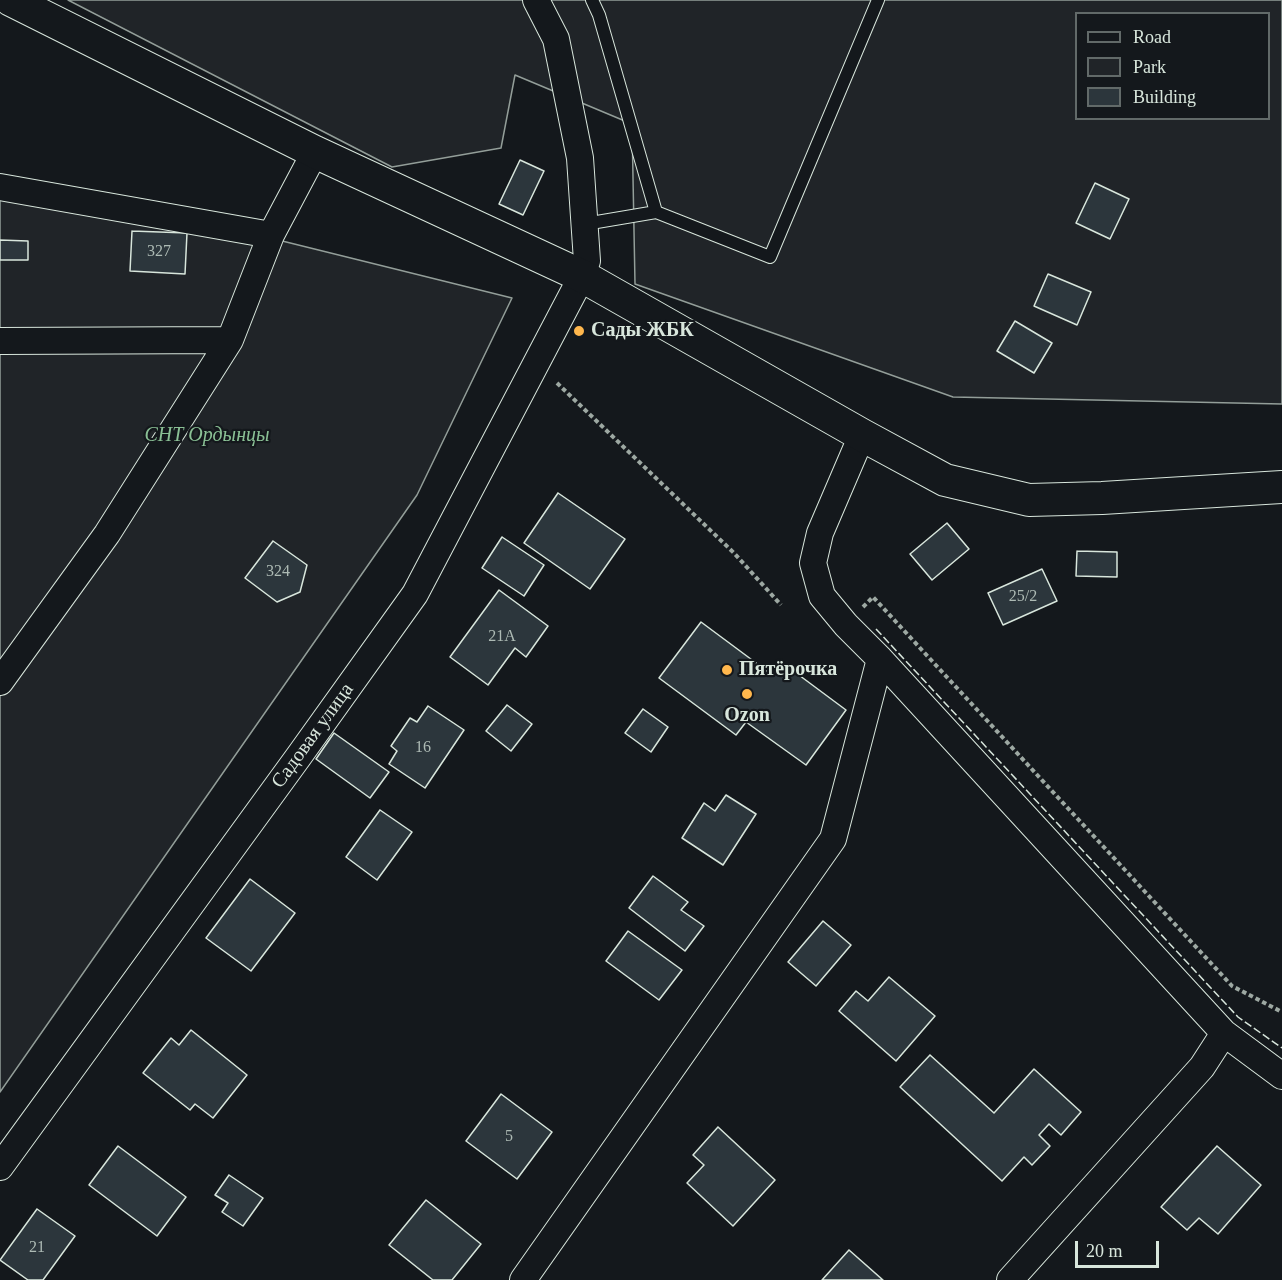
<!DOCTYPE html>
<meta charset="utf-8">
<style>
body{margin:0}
#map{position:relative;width:1282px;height:1280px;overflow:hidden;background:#14181c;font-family:Georgia,serif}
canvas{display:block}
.legend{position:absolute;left:1075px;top:12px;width:195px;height:108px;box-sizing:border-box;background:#14181c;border:2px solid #626a69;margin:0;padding:8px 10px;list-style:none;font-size:18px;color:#d8e6dc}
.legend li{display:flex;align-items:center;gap:12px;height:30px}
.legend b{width:30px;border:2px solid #626a69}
.scale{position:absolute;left:1075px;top:1241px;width:84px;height:27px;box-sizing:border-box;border:3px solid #d8e6dc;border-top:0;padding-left:8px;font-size:18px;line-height:21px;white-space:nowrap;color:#d8e6dc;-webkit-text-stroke:4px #14181c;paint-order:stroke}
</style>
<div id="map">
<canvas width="1282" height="1280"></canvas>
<ul class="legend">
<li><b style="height:8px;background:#14181c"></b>Road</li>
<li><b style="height:16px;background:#202428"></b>Park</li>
<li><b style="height:16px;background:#2c363c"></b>Building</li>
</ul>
<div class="scale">20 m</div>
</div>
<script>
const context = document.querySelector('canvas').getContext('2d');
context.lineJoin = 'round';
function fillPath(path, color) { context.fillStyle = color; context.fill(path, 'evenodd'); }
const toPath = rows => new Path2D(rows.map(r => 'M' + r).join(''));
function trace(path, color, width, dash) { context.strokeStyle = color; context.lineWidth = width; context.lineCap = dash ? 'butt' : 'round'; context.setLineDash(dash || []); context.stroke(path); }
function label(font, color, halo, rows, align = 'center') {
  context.font = font + ' Georgia,serif'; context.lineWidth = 4.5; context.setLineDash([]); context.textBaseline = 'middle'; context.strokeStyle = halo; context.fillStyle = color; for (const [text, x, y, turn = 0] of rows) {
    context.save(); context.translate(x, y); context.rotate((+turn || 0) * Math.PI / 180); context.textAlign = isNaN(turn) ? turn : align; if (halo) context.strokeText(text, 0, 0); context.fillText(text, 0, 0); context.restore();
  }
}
const green = toPath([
 [68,0,1282,0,1282,404,953,397,635,284,632,124,515,75,501,148,392,167,68,0],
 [1076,14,1268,14,1268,118,1076,118,1076,14],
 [0,190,125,202,512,298,417,495,0,1092,0,190]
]);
fillPath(green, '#202428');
trace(green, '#939e99', 1.5);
const building = toPath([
 [520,160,544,171,523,215,499,204,520,160],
 [1095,183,1129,199,1110,239,1076,223,1095,183],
 [132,231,187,233,185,274,130,271,132,231],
 [0,240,28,241,28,260,0,260,0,240],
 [1048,274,1091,292,1077,325,1034,306,1048,274],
 [1015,321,1052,343,1034,373,997,351,1015,321],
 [558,493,625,539,590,589,524,543,558,493],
 [947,523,969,549,932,580,910,554,947,523],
 [502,537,544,565,524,596,482,568,502,537],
 [273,541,307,565,300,592,277,602,245,578,273,541],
 [1077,551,1117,552,1117,577,1076,576,1077,551],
 [1042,569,1057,601,1003,625,988,593,1042,569],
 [499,590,548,626,526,657,515,648,488,685,450,657,499,590],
 [701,622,771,674,780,661,846,710,806,765,746,722,736,735,659,678,701,622],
 [507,705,532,724,511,751,486,731,507,705],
 [428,706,464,730,425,788,389,764,397,751,391,746,410,718,417,722,428,706],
 [643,709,668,727,651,752,625,733,643,709],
 [334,733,389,772,370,798,316,759,334,733],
 [726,795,756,814,723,865,682,838,704,803,715,811,726,795],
 [380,810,412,832,377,880,346,857,380,810],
 [653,876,688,902,681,910,704,926,685,951,629,908,653,876],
 [250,879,295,913,251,971,206,938,250,879],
 [823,921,851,945,816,986,788,962,823,921],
 [628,931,682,970,659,1000,606,961,628,931],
 [889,977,935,1016,896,1061,839,1011,856,991,868,1001,889,977],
 [191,1030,247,1075,213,1118,195,1104,190,1110,143,1073,171,1038,179,1045,191,1030],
 [930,1055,994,1113,1034,1069,1081,1112,1061,1135,1049,1124,1039,1135,1050,1146,1032,1165,1024,1157,1002,1181,900,1087,930,1055],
 [501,1094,552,1132,517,1179,466,1141,501,1094],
 [718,1127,775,1180,733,1226,687,1183,704,1165,693,1155,718,1127],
 [118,1146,186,1197,157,1236,89,1185,118,1146],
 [1217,1146,1261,1185,1218,1234,1199,1218,1187,1230,1161,1207,1217,1146],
 [229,1175,263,1198,243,1226,222,1212,228,1203,215,1195,229,1175],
 [426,1200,481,1244,452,1280,433,1280,389,1245,426,1200],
 [37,1209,75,1236,43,1280,28,1280,0,1260,37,1209],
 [849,1250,883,1280,822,1280,849,1250]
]);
fillPath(building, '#2c363c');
trace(building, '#d8e6dc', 1.5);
const service = toPath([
 [592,0,599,15,656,212],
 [585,224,656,212,770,257,878,0]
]);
const minor = toPath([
 [0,187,271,235],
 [0,341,230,340,271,235,315,152],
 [862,435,820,533,813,563,822,596,846,625,880,659,1224,1033,1282,1076],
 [0,682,107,534,230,340],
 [0,1167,299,756,415,594,582,276,587,261,580,158,556,39,536,0],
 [523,1280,833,839,880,659],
 [1010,1280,1202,1067,1224,1033]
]);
const tertiary = toPath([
 [11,0,315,152,582,276,862,435,945,480,1029,500,1102,498,1282,487]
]);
trace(service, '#d8e6dc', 14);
trace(minor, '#d8e6dc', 28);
trace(tertiary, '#d8e6dc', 34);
trace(toPath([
 [557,383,734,553,781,605],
 [863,607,873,597,1232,986,1282,1012]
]), '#9da8a2', 4, [4.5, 3]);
trace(service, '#14181c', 12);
trace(minor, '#14181c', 26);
trace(tertiary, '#14181c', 32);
trace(toPath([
 [876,629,1238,1017,1282,1048]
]), '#d8e6dc', 1.5, [8, 3]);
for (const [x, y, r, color] of [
 [579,331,6,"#ffb74d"],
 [727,670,6,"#ffb74d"],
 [747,694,6,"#ffb74d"]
]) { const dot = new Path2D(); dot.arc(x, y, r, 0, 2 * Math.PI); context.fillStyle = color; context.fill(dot); trace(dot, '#14181c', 2); }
label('16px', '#adbab4', null, [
 ["327",159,252],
 ["324",278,572],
 ["25/2",1023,597],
 ["21А",502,637],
 ["16",423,748],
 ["5",509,1137],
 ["21",37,1248]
]);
label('bold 20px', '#d8e6dc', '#14181c', [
 ["Сады ЖБК",591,331],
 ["Пятёрочка",739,670],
 ["Ozon",747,716,"center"]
], 'left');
label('italic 20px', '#8ac095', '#14181c', [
 ["СНТ Ордынцы",207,436]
]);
label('20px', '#d8e6dc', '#14181c', [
 ["Садовая улица",313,736,-54]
]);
</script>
